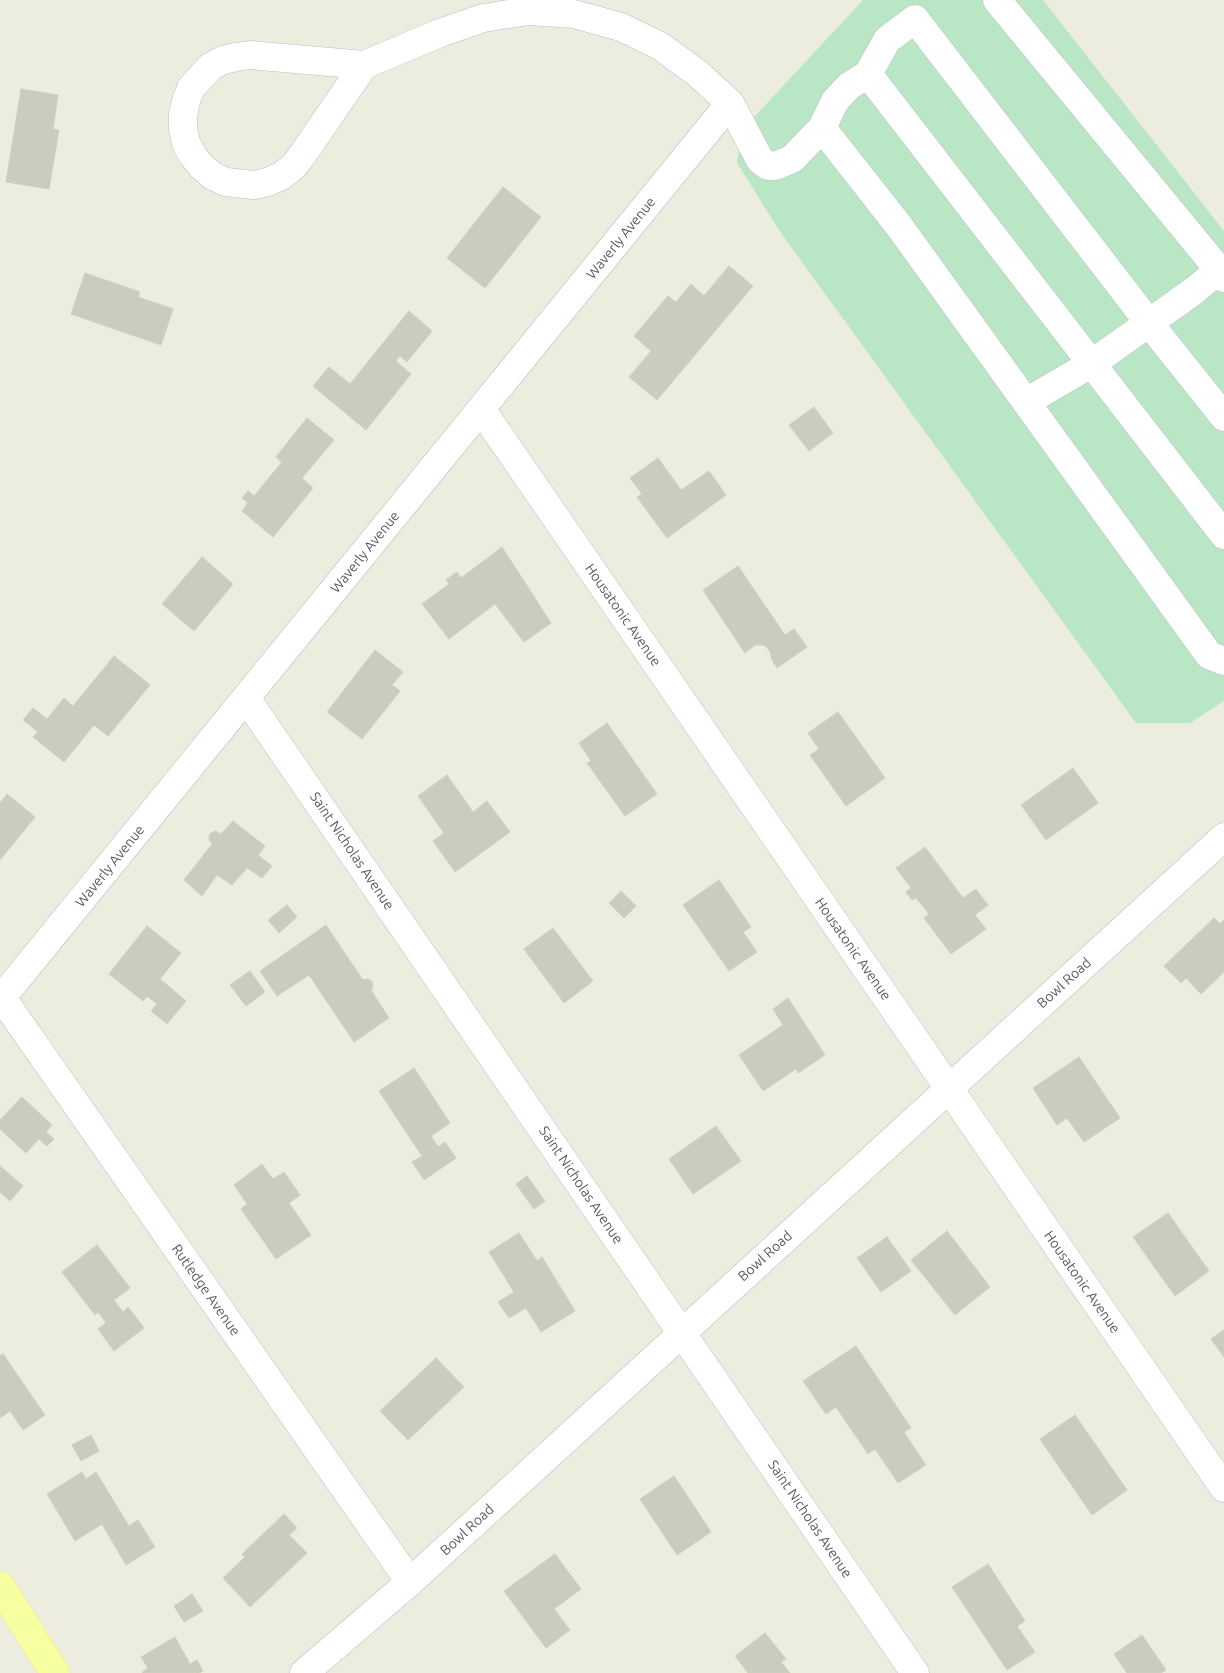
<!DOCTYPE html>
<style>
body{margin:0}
canvas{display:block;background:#ececdf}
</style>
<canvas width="1224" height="1673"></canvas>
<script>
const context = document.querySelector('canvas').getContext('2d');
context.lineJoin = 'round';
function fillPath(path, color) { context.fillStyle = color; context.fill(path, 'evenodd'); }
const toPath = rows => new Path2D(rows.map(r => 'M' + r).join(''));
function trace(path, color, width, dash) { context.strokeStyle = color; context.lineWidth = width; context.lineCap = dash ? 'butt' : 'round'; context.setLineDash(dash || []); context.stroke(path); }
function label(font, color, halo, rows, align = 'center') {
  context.font = font + ' Ubuntu,sans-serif'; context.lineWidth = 5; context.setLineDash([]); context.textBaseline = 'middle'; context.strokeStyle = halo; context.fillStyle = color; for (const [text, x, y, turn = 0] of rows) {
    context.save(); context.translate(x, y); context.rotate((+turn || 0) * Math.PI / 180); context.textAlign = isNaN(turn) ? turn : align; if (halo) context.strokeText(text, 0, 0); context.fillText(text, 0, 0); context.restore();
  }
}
fillPath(toPath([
 [863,0,1043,0,1224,231,1224,701,1190,723,1136,723,781,233,737,163,742,130]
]), '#b9e6c4');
const building = toPath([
 [21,89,58,95,53,129,59,130,49,189,6,182,21,89],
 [503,187,541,217,485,288,447,258,503,187],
 [729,266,753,286,657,400,629,377,651,351,634,336,668,296,676,302,691,284,704,296,729,266],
 [85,273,140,292,138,297,173,309,161,345,71,314,85,273],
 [409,311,432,331,407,362,400,356,396,361,411,374,366,430,313,386,329,367,350,384,409,311],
 [814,407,833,433,809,451,789,425,814,407],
 [307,418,334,440,302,478,313,488,273,537,242,511,248,503,242,498,248,491,254,496,282,462,276,457,307,418],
 [658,458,681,490,709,471,726,495,667,538,637,497,642,494,630,478,658,458],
 [502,547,551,623,524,642,495,604,449,639,422,604,449,584,446,580,457,572,461,578,502,547],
 [202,557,233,584,194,631,162,604,202,557],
 [738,566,785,635,794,629,807,647,777,668,772,660,770,651,764,645,755,645,745,653,703,590,738,566],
 [375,650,403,672,392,685,400,691,362,739,327,712,375,650],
 [114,656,150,685,108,736,94,725,64,762,33,737,38,732,23,720,33,708,47,719,64,698,73,706,114,656],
 [838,712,885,778,846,806,810,755,819,749,808,733,838,712],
 [607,723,657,794,625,816,587,763,591,761,579,743,607,723],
 [1073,768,1098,803,1046,840,1021,805,1073,768],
 [447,775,473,812,487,801,510,832,455,872,433,841,444,833,418,796,447,775],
 [7,794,35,817,0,860,0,803,7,794],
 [233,821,265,846,258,855,272,866,262,878,247,868,232,885,217,875,202,896,184,880,212,844,209,839,210,834,215,831,221,834,233,821],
 [925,847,963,898,976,889,988,905,975,915,986,929,951,954,924,918,929,914,916,898,912,900,906,892,911,888,896,868,925,847],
 [719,880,751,927,743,932,757,952,729,971,683,905,719,880],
 [621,891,636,906,624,918,609,903,621,891],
 [287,905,297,917,279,933,268,920,287,905],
 [1214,918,1220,924,1224,920,1224,972,1201,994,1186,978,1181,983,1164,966,1214,918],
 [326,925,363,980,368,979,372,981,373,986,371,990,389,1018,354,1042,309,975,277,996,260,971,326,925],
 [147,926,181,953,160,979,186,1001,167,1024,151,1011,157,1004,147,996,143,1001,109,974,147,926],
 [553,928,593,981,564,1003,524,949,553,928],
 [250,971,265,992,246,1006,230,985,250,971],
 [788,998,825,1055,798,1073,796,1069,763,1091,739,1055,783,1025,773,1009,788,998],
 [1079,1057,1120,1118,1084,1142,1067,1118,1057,1125,1033,1088,1079,1057],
 [414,1068,450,1123,431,1136,438,1147,445,1142,456,1158,424,1180,412,1162,422,1156,379,1091,414,1068],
 [22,1097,52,1125,46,1132,54,1139,47,1146,39,1139,26,1153,0,1129,0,1120,22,1097],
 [716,1126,741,1161,693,1194,669,1159,716,1126],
 [262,1164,273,1179,284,1172,300,1195,289,1203,311,1235,276,1259,241,1209,247,1204,234,1185,262,1164],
 [0,1166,23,1186,10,1201,0,1192,0,1166],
 [527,1176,545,1201,534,1209,516,1184,527,1176],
 [1168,1213,1209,1271,1175,1296,1133,1237,1168,1213],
 [947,1231,990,1287,955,1315,911,1260,947,1231],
 [519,1233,537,1261,542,1257,575,1311,541,1332,526,1308,509,1318,498,1302,514,1292,489,1252,519,1233],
 [887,1237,911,1271,881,1292,857,1258,887,1237],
 [97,1245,130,1288,114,1300,123,1312,128,1307,144,1328,114,1351,98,1329,106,1323,98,1312,95,1315,62,1272,97,1245],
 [1224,1330,1224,1357,1211,1339,1224,1330],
 [856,1346,911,1428,904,1432,926,1465,898,1483,875,1449,868,1454,836,1407,826,1414,803,1381,856,1346],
 [3,1354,45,1415,23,1430,10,1411,0,1418,0,1356,3,1354],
 [436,1358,464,1387,408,1440,380,1411,436,1358],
 [1075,1415,1127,1490,1092,1515,1040,1439,1075,1415],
 [91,1435,99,1451,81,1461,72,1445,91,1435],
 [82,1472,86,1479,96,1472,129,1526,138,1520,155,1547,126,1565,102,1524,75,1541,47,1494,82,1472],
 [674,1476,711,1532,677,1555,640,1499,674,1476],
 [284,1514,297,1528,289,1535,307,1553,250,1607,223,1578,245,1557,242,1554,284,1514],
 [555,1554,581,1589,554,1609,570,1630,546,1648,504,1591,555,1554],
 [988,1564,1025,1621,1017,1626,1035,1652,1007,1670,952,1587,988,1564],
 [192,1594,203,1611,184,1622,174,1606,192,1594],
 [765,1633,786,1659,781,1662,790,1673,748,1673,735,1656,765,1633],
 [1142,1635,1166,1670,1161,1673,1127,1673,1114,1654,1142,1635],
 [175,1637,190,1664,197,1660,203,1671,199,1673,143,1673,142,1672,148,1668,141,1657,175,1637]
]);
fillPath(building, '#cccbc0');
trace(building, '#d1d0bd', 1);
const minor = toPath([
 [997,0,1219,270,1224,278],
 [364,65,301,157,292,168,281,176,268,182,254,185,226,182,213,176,202,167,193,156,186,143,183,129,183,115,186,101,191,88,210,67,223,60,236,57,250,55,364,65,440,33,483,18,529,11,574,14,621,27,660,46,697,73,730,103,760,160,768,166,775,166,792,159,822,128,835,101,849,86,868,74,887,40,915,19,1149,323,1195,290,1219,270],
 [868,74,1224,535],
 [822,128,899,226,1026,402],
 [481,409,1224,1488],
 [1224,417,1149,323,1091,364,1026,402,1209,655,1224,661],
 [246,698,915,1673],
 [2,998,410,1582],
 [0,1000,730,103],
 [304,1673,410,1582,1224,837]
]);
const major = toPath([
 [0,1586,55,1673]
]);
trace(minor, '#bcbdc4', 29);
trace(major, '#faf74a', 29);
trace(minor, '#fff', 28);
trace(major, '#f6ffa1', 28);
label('14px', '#585a61', '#fff', [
 ["Waverly Avenue",621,238,-51],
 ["Waverly Avenue",365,552,-51],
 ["Housatonic Avenue",623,615,55],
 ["Saint Nicholas Avenue",352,851,56],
 ["Waverly Avenue",110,866,-51],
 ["Housatonic Avenue",853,949,55],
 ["Bowl Road",1064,983,-42],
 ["Saint Nicholas Avenue",581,1185,56],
 ["Bowl Road",765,1256,-42],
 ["Housatonic Avenue",1082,1282,55],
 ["Rutledge Avenue",206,1290,55],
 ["Saint Nicholas Avenue",810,1519,56],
 ["Bowl Road",467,1530,-43]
]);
</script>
